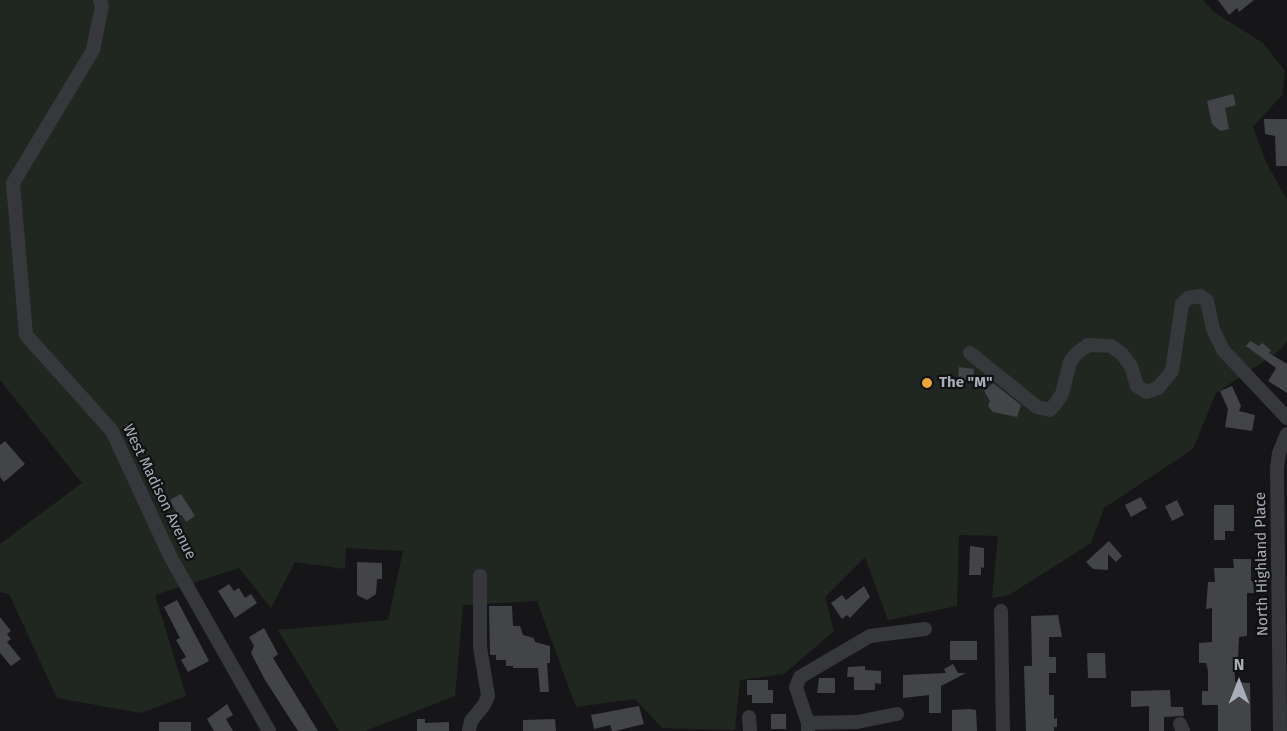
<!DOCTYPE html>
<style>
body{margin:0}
#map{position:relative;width:1287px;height:731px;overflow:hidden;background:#161618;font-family:"Fira Sans",sans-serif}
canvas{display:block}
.north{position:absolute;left:1209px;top:653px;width:60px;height:60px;-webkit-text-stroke:4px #111113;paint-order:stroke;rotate:0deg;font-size:16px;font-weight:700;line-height:24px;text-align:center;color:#a8aeb7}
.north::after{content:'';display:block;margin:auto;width:21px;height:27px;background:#a8aeb7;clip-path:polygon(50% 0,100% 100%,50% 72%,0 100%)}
</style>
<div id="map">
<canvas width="1287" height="731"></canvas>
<div class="north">N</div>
</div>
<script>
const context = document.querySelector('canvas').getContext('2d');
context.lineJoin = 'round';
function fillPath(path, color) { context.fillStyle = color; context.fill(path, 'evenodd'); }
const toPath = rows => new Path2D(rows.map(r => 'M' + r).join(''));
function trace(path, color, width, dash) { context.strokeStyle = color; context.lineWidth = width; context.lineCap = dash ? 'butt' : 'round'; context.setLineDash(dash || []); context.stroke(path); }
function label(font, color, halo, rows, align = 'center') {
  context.font = font + ' "Fira Sans",sans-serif'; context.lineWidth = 4.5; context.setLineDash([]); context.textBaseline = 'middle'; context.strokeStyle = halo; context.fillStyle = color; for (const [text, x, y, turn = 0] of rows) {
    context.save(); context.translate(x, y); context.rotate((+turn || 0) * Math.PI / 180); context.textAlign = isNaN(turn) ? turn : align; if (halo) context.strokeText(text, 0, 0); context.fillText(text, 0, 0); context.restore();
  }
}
fillPath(toPath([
 [0,0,1203,0,1214,12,1263,43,1285,71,1282,95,1253,127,1266,162,1287,200,1287,341,1279,351,1216,393,1193,449,1104,508,1091,543,1009,595,992,598,998,536,959,535,957,606,888,620,865,557,825,597,834,631,784,674,740,680,735,730,662,728,635,699,576,707,537,601,463,605,455,696,365,731,339,731,278,630,388,620,403,551,346,548,345,569,295,562,271,608,239,568,155,595,186,696,141,713,57,698,9,594,0,592,0,544,82,483,0,380]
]), '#202721');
fillPath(toPath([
 [1218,0,1254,0,1239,12,1237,8,1229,15],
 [1233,94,1236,105,1225,108,1229,129,1220,131,1212,124,1207,101],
 [1264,119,1287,119,1287,166,1276,166,1275,136,1265,134],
 [1250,341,1259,346,1262,343,1271,350,1269,353,1287,364,1287,393,1268,381,1276,368,1246,346],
 [959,367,974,369,973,381,958,379],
 [993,383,1021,405,1017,417,993,412,988,406,990,401,984,391],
 [1232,386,1241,406,1239,411,1255,415,1252,431,1225,427,1228,409,1220,391],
 [5,441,25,464,4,482,0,477,0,445],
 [181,494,195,516,186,522,182,515,178,515,170,500],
 [1141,497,1147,508,1131,517,1125,505],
 [1177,500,1184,515,1172,521,1165,506],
 [1214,505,1234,505,1234,531,1225,531,1225,540,1214,540],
 [1109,541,1122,556,1116,562,1108,554,1108,570,1093,569,1086,562],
 [970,546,984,548,984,568,981,567,981,575,969,575],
 [1233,559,1251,559,1251,581,1253,581,1254,593,1247,593,1247,636,1239,637,1238,659,1234,659,1235,682,1250,683,1251,731,1218,731,1218,705,1202,705,1202,691,1208,691,1208,671,1206,663,1199,663,1199,643,1212,642,1212,608,1206,609,1208,582,1215,582,1214,568,1234,568],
 [357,562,382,563,382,579,377,579,376,594,367,600,357,595],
 [229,584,234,591,239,588,245,598,251,594,257,603,235,618,218,591],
 [864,586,870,597,850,618,847,615,842,619,831,603,842,595,846,600],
 [177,600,209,661,188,672,181,660,186,657,176,640,180,638,164,607],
 [489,606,512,606,513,626,520,626,523,635,534,638,535,642,550,646,550,663,547,663,549,692,540,692,538,668,513,668,513,666,506,666,506,660,496,660,496,655,490,655],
 [1058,615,1062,637,1049,637,1049,657,1056,657,1056,673,1049,673,1049,695,1054,695,1054,719,1057,718,1057,727,1054,727,1054,731,1026,731,1024,666,1032,666,1031,616],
 [0,617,11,631,7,634,11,639,7,642,21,659,11,666,0,653],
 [264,628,278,654,273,658,318,731,298,731,265,680,251,653,254,646,249,637],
 [950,641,977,641,977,660,950,660],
 [1087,653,1105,653,1106,678,1088,678],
 [953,664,958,673,966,673,941,686,941,713,929,713,929,695,903,698,903,675,946,673,944,669],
 [865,666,865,670,881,671,881,684,875,683,875,690,854,690,854,677,847,677,848,667],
 [819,678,835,678,835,693,817,693],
 [747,680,768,680,768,690,773,690,773,703,752,703,752,695,747,695],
 [1170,690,1171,707,1183,707,1184,716,1164,717,1164,731,1149,731,1149,706,1131,707,1131,691],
 [227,704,233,715,226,719,233,731,214,731,207,719],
 [639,706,644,724,615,731,612,731,610,725,594,729,591,715],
 [969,709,976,710,977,731,952,731,952,710],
 [771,714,786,714,786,729,771,729],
 [417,719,425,719,425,723,449,722,449,731,417,731],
 [555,719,556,731,523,731,523,720],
 [159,722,191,722,191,731,159,731]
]), '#424447');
trace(toPath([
 [100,0,102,6,93,50,13,183,26,335,112,431,171,558,269,731],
 [970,353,1037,407,1050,410,1056,403,1062,394,1070,362,1077,353,1088,345,1111,346,1122,354,1131,366,1137,386,1146,392,1158,388,1172,371,1182,304,1188,298,1200,296,1207,301,1213,329,1223,350,1287,418],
 [1001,611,1003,731],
 [749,717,750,731],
 [808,723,796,687,800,677,870,636,925,629],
 [1180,724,1183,731],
 [469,731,471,721,484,705,488,696,480,647,480,576],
 [808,731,808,723,857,722,897,714],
 [1280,731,1277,468,1279,453,1287,434]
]), '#37383c', 14);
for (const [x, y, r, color] of [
 [927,383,6,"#eaa63b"]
]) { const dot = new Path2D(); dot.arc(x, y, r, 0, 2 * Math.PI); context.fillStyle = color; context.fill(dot); trace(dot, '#111113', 2); }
label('bold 15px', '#a8aeb7', '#111113', [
 ["The \"M\"",939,383]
], 'left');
label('15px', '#a8aeb7', '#111113', [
 ["West Madison Avenue",159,492,64],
 ["North Highland Place",1262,564,-91]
]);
</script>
